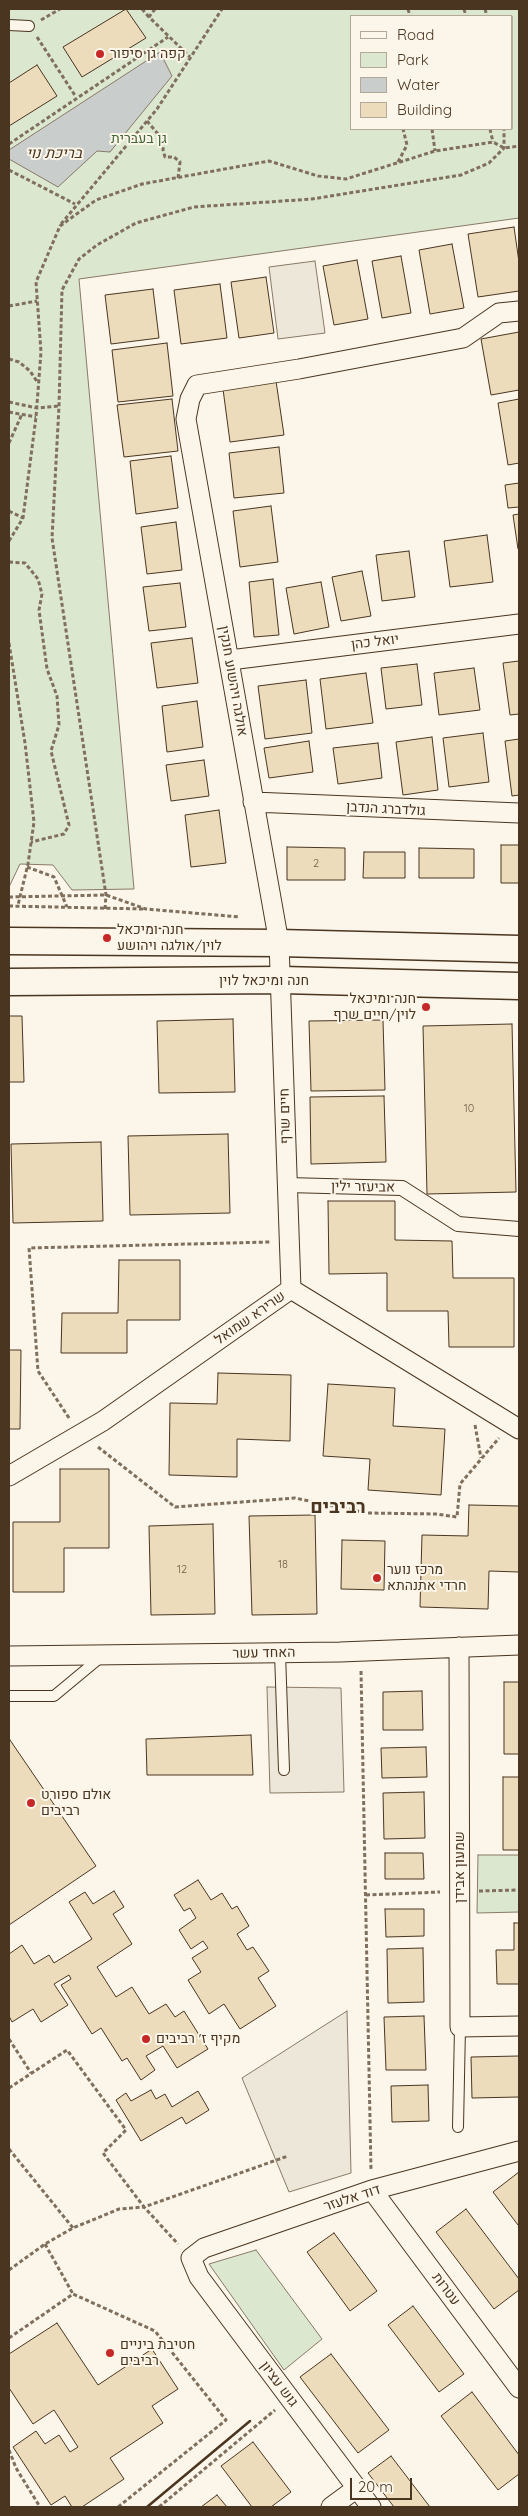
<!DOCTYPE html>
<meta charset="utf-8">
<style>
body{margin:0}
#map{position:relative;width:528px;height:2516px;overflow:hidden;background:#fbf6e9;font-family:Quicksand,sans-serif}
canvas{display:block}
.frame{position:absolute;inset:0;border:10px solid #4a3520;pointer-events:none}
.legend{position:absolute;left:350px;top:15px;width:162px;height:115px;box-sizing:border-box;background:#fbf6e9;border:1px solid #b4a999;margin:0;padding:6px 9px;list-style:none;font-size:15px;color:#4a3520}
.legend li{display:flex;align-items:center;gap:10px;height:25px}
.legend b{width:25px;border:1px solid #b4a999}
.scale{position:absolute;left:350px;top:2478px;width:62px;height:22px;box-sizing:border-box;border:2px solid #4a3520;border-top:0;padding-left:6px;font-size:15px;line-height:18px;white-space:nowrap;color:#4a3520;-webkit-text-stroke:4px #fbf6e9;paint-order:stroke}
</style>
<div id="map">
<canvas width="528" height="2516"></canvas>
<div class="frame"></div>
<ul class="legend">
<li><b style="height:6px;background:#fbf6e9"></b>Road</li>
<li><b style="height:14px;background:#dce7d0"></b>Park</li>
<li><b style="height:14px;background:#c9cecd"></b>Water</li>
<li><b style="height:14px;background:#ecdcbc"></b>Building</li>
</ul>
<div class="scale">20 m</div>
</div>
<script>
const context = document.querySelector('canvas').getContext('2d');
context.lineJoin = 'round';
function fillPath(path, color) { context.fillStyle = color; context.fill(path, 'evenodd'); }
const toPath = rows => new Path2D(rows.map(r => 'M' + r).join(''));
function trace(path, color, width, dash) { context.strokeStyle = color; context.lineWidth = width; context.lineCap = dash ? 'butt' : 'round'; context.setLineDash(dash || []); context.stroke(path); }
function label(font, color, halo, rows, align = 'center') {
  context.font = font + ' Quicksand,Heebo,sans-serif'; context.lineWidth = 4; context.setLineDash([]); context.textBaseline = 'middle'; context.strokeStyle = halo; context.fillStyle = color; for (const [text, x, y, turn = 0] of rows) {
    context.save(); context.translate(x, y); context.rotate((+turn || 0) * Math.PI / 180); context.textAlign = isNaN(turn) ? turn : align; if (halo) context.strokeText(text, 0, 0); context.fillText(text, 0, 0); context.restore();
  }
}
const green = toPath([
 [9,9,519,9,519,218,79,279,134,889,72,890,53,865,20,864,9,887,9,9],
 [352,16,512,16,512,129,352,129,352,16],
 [478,1855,519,1855,519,1912,477,1913,478,1855],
 [256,2250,322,2339,284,2370,209,2264,256,2250]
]);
fillPath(green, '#dce7d0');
trace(green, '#887966', 1);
const parking = toPath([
 [315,261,325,333,278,339,269,267,315,261],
 [267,1687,341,1688,344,1792,270,1793,267,1687],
 [347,2011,351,2173,289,2192,242,2078,347,2011]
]);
fillPath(parking, '#ede7d9');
trace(parking, '#887966', 1);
const water = toPath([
 [160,52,172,76,110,152,97,151,58,187,9,159,9,150,160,52]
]);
fillPath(water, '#c9cecd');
trace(water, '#887966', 1);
const building = toPath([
 [126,9,146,38,82,77,63,47,126,9],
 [37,65,57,96,9,126,9,83,37,65],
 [514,227,519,262,519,291,478,297,468,234,514,227],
 [452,244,464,308,430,314,419,250,452,244],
 [401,256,411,313,382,318,372,261,401,256],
 [357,260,368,319,334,325,323,266,357,260],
 [266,277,274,333,239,338,231,282,266,277],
 [220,284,227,338,181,344,174,290,220,284],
 [153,289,159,338,111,344,105,295,153,289],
 [519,332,519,390,491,395,481,339,519,332],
 [167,343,173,396,118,402,112,350,167,343],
 [276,381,284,435,230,442,223,389,276,381],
 [172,399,178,451,124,457,117,405,172,399],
 [519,399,519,463,508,465,498,403,519,399],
 [279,447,284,493,234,498,229,453,279,447],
 [171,456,178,508,136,514,130,461,171,456],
 [519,483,519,507,508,508,505,485,519,483],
 [271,506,278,562,240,567,233,511,271,506],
 [519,514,519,548,518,549,513,515,519,514],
 [176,522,182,570,147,574,141,527,176,522],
 [487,535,493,582,450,587,444,541,487,535],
 [409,551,415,597,382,601,376,555,409,551],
 [362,571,371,616,341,621,332,577,362,571],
 [273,579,279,635,254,637,249,582,273,579],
 [321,582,329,627,294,634,286,588,321,582],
 [180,583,186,627,149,631,143,587,180,583],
 [192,638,198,683,157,688,151,643,192,638],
 [519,661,519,714,510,715,503,663,519,661],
 [417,664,422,705,386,709,381,668,417,664],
 [474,668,480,710,439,715,434,673,474,668],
 [366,673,373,723,326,729,320,679,366,673],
 [306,680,312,733,265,739,258,686,306,680],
 [197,701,203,747,167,752,162,706,197,701],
 [483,733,489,782,449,787,443,738,483,733],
 [432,737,438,790,403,795,396,742,432,737],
 [519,739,519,795,512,796,505,741,519,739],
 [309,741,313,772,269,778,264,748,309,741],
 [378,743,382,778,338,784,333,748,378,743],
 [204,760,209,796,171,801,166,765,204,760],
 [219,810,226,863,191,867,185,815,219,810],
 [501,845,519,845,519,883,501,883,501,845],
 [287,847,345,848,345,880,287,880,287,847],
 [419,848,474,849,474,878,419,878,419,848],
 [364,852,405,852,405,878,363,878,364,852],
 [9,1016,22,1016,24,1082,9,1082,9,1016],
 [233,1019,235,1092,159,1093,157,1021,233,1019],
 [383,1020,385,1090,311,1091,309,1021,383,1020],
 [512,1024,516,1192,427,1194,423,1026,512,1024],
 [384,1096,386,1162,311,1164,310,1097,384,1096],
 [228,1134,230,1213,130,1215,128,1136,228,1134],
 [101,1142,103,1221,13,1223,11,1144,101,1142],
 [328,1201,395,1201,395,1240,452,1241,453,1278,514,1278,514,1347,449,1347,448,1311,387,1311,387,1273,329,1274,328,1201],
 [119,1260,180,1260,180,1320,127,1320,127,1353,61,1353,62,1313,118,1313,119,1260],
 [9,1350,21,1350,20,1429,9,1429,9,1350],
 [218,1373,291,1375,290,1441,237,1439,237,1477,169,1475,170,1403,217,1404,218,1373],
 [328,1384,395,1388,393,1426,445,1429,441,1495,368,1490,370,1459,323,1456,328,1384],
 [60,1469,109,1469,109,1548,64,1548,64,1592,13,1592,13,1522,60,1522,60,1469],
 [469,1505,519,1506,519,1572,489,1571,488,1609,420,1607,422,1535,468,1536,469,1505],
 [315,1515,317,1614,252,1615,249,1516,315,1515],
 [213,1524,215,1614,151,1615,149,1526,213,1524],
 [342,1540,385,1541,384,1590,341,1589,342,1540],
 [504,1682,519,1682,519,1754,504,1754,504,1682],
 [422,1691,423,1730,383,1730,383,1692,422,1691],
 [251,1735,253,1775,147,1775,146,1739,251,1735],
 [10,1740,96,1866,9,1925,9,1741,10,1740],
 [426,1747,427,1777,382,1778,381,1748,426,1747],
 [503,1777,519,1777,519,1850,503,1850,503,1777],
 [424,1792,425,1838,384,1839,383,1793,424,1792],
 [385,1853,423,1853,424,1879,385,1879,385,1853],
 [198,1880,211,1900,222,1893,232,1909,237,1906,249,1926,237,1934,247,1950,253,1947,269,1971,258,1978,276,2006,240,2029,224,2004,209,2014,188,1980,201,1972,192,1958,208,1948,203,1941,191,1949,179,1930,196,1918,190,1908,184,1911,174,1895,198,1880],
 [114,1891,124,1907,113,1914,132,1944,97,1967,116,1997,132,1987,149,2014,166,2004,175,2017,184,2011,208,2049,177,2068,163,2046,146,2056,155,2070,141,2080,127,2058,122,2061,101,2028,92,2034,61,1985,71,1979,69,1975,54,1984,68,2005,41,2022,33,2009,12,2022,9,2016,9,1954,22,1945,34,1964,49,1955,54,1963,92,1939,69,1902,85,1892,93,1904,114,1891],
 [385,1909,424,1909,424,1936,386,1937,385,1909],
 [514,1923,519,1923,519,1984,497,1984,496,1950,514,1950,514,1923],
 [423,1948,424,2002,388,2003,387,1949,423,1948],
 [424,2016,426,2070,386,2070,384,2017,424,2016],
 [519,2056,519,2097,472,2098,471,2057,519,2056],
 [428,2085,429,2121,392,2122,391,2086,428,2085],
 [151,2090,156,2099,165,2094,172,2107,198,2091,209,2110,186,2124,182,2117,141,2141,116,2100,126,2093,131,2101,151,2090],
 [519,2172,519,2224,518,2225,493,2192,519,2172],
 [466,2209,519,2279,519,2290,494,2309,436,2232,466,2209],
 [334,2233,377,2291,350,2311,307,2252,334,2233],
 [413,2306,464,2374,439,2392,388,2325,413,2306],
 [57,2323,98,2385,152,2349,178,2389,152,2406,163,2423,110,2458,124,2479,82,2507,72,2507,65,2496,51,2505,13,2447,36,2431,45,2444,59,2435,70,2452,78,2447,54,2410,33,2424,9,2388,9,2354,57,2323],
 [331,2354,389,2430,358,2453,300,2377,331,2354],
 [472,2392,519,2455,519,2474,498,2490,441,2416,472,2392],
 [253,2442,291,2492,271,2507,252,2507,221,2466,253,2442],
 [391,2456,430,2507,394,2507,368,2473,391,2456],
 [217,2495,227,2507,201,2507,217,2495]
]);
fillPath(building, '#ecdcbc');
trace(building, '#4a3520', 1);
const service = toPath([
 [9,25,29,26],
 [280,1653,284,1770],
 [9,1696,54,1696,101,1657],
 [458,2127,460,2027]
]);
const pedestrian = toPath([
 [287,1185,402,1188,458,1224,519,1229]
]);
const minor = toPath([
 [230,660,519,624],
 [253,802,519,813],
 [291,1289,279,943,186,419,190,399,197,385,299,369,463,338,499,313,519,311],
 [291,1289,519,1429],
 [9,1476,103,1421,291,1289],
 [459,1647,460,2027,519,2026],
 [9,1656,340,1652,519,1645],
 [372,2190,519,2388],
 [331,2507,357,2488],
 [371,2507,199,2277,191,2258,204,2248,372,2190,519,2151]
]);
const secondary = toPath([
 [9,941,279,943,519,949],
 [9,982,282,980,519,986]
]);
trace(service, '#4a3520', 12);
trace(pedestrian, '#4a3520', 16);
trace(minor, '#4a3520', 21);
trace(secondary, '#4a3520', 29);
trace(toPath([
 [142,9,149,17],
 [155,9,149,17,190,57],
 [408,9,410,16],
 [464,9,466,16],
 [485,9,487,16],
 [41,20,60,9],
 [37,37,76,97],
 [147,121,164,141,163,150,165,157,174,157,180,162,178,178],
 [432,129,435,151],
 [490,129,493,142],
 [9,144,168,37],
 [398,162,407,145,403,129],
 [9,170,75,204],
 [61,224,157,109,222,9],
 [9,306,37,301],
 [9,359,19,362,30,371,38,383],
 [9,402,37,408,59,406],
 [9,412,36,417],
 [9,443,22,414],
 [9,511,23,518],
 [9,541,23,518,36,417,41,352,36,282,60,226,96,200,142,184,269,161,318,176,346,179,435,151,493,142,504,148,519,146],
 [9,562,25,563,38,579,42,594,39,610,47,669,57,696,59,725,51,751,69,825,64,834,31,842],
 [9,643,25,743,34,822,28,864,18,905],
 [27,867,54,877,67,907],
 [9,897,106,895,146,909,240,917],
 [9,906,143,909],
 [105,909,106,895,52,538,59,406,62,290,79,259,97,245,136,223,194,207,312,199,461,175,489,163,504,148,504,129],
 [69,1418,38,1371,29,1248,270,1242],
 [475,1425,481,1458],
 [98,1447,175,1507,295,1498,367,1513,436,1514,457,1517,460,1484,499,1438],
 [361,1671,371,2170],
 [479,1891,519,1890],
 [366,1895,440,1892],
 [9,2039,31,2073],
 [9,2088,67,2050,126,2130,103,2153,144,2207,288,2156],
 [9,2149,73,2228],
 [45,2244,73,2294],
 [9,2270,45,2244,73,2228,119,2209,144,2207,178,2244],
 [9,2338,73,2294,155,2331,226,2420,118,2507],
 [9,2450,16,2468,40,2507],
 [159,2507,275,2410]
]), '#7f6f5c', 3, [4, 2.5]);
trace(service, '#fbf6e9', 10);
trace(pedestrian, '#fbf6e9', 14);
trace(minor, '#fbf6e9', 19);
trace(secondary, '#fbf6e9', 26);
trace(toPath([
 [147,2507,250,2421]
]), '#4a3520', 2.5);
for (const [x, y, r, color] of [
 [100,54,5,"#c62828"],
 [107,938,5,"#c62828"],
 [426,1007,5,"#c62828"],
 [377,1578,5,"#c62828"],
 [31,1803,5,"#c62828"],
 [146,2039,5,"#c62828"],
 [110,2353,5,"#c62828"]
]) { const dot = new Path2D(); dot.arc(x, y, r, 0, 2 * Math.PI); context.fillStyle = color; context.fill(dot); trace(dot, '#fbf6e9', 2); }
label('11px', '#725f47', null, [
 ["2",316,864],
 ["10",469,1109],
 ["18",283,1565],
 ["12",182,1570]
]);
label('14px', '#4a3520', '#fbf6e9', [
 ["קפה גן סיפור",110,54],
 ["חנה ומיכאל",117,930],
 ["לוין/אולגה ויהושע",117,946],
 ["חנה ומיכאל",416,999,"right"],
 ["לוין/חיים שרף",416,1015,"right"],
 ["מרכז נוער",387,1570],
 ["חרדי אתנהתא",387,1586],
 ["אולם ספורט",41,1795],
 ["רביבים",41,1811],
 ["מקיף ז' רביבים",156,2039],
 ["חטיבת ביניים",120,2345],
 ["רביבים",120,2361]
], 'left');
label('14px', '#436837', '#fbf6e9', [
 ["גן בעברית",139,139]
]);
label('14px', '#4a3520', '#fbf6e9', [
 ["יואל כהן",375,642,-7],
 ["אולגה ויהשוע חנקין",233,681,80],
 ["גולדברג הנדבן",386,809,3],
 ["חנה ומיכאל לוין",264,981],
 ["חיים שרף",285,1116,-91],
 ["אביעזר ילין",363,1187,1],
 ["שרירא שמואל",250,1318,-35],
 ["האחד עשר",264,1653,-1],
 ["שמעון אבידן",460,1867,-90],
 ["דוד אלעזר",352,2198,-18],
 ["עטרות",446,2289,53],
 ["גוש עציון",279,2384,53]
]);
label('italic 15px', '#4a3520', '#fbf6e9', [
 ["בריכת נוי",54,153]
]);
label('bold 19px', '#4a3520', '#fbf6e9', [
 ["רביבים",338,1507]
]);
</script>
